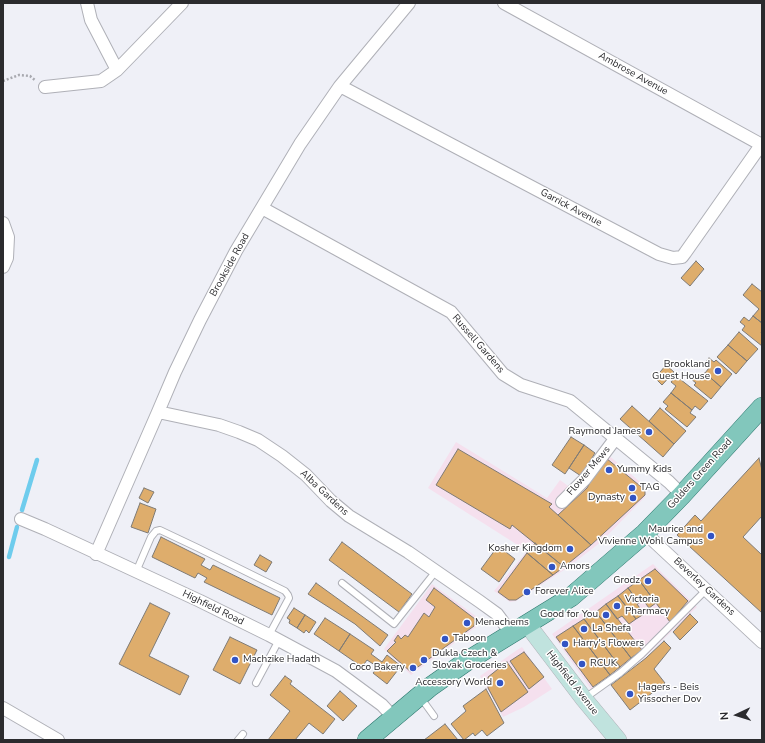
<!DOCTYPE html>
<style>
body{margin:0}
#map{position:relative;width:765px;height:743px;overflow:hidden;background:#eff0f7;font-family:"Nunito Sans",sans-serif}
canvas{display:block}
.frame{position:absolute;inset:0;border:4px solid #2b2b2e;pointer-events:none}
.north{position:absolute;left:717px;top:695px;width:40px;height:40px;-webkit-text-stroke:3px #fff;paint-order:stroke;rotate:266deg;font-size:11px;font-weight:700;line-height:16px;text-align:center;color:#2b2b2e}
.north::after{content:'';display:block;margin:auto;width:14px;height:18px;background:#2b2b2e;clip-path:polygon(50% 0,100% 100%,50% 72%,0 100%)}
</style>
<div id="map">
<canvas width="765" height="743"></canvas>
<div class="frame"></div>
<div class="north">N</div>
</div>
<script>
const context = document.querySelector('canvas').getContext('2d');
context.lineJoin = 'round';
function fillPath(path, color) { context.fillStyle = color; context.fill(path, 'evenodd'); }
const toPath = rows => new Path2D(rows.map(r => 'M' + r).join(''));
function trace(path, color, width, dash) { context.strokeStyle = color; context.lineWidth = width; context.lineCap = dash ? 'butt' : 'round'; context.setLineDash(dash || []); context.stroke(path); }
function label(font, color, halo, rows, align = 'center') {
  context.font = font + ' "Nunito Sans",sans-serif'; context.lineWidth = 3; context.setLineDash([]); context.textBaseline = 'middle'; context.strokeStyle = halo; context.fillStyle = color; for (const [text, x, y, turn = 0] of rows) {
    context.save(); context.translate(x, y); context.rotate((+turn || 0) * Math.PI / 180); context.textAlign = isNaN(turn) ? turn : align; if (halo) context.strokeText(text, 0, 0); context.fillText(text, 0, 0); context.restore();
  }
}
fillPath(toPath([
 [456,442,547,498,560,480,571,488,583,476,600,448,646,487,645,497,601,542,567,568,516,601,510,602,494,591,527,551,428,488],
 [653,564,697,607,643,659,595,695,552,634],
 [432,584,477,617,476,627,411,675,384,649],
 [522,647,552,689,524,707,503,717,480,676,517,650]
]), '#f5e0ee');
trace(toPath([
 [22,510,37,460],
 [9,557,17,527]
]), '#6ecced', 4.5);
const building = toPath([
 [696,261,704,269,690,286,681,278,696,261],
 [752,284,762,292,762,323,753,316,759,309,743,295,752,284],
 [753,316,762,323,762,331,761,333,762,334,762,346,742,330,745,326,740,322,744,317,749,321,753,316],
 [739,332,758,349,747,361,728,345,739,332],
 [728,345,747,361,736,374,717,357,728,345],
 [709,358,714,362,716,360,732,374,721,387,705,373,709,368,704,364,709,358],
 [666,365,674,372,662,385,655,378,666,365],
 [705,373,721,387,711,399,694,385,696,383,691,379,696,374,701,378,705,373],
 [676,376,708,401,700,410,695,406,692,410,671,393,676,386,671,382,676,376],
 [671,393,692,410,690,413,696,417,687,427,665,409,668,406,663,402,671,393],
 [632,406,674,444,663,457,620,419,632,406],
 [660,408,686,431,674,444,649,421,660,408],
 [571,437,584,445,565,474,552,465,571,437],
 [584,445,595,453,581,476,569,468,584,445],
 [458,449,552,504,549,507,591,545,564,567,512,525,510,529,436,485,458,449],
 [606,458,645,490,645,495,591,545,558,515,587,488,598,467,606,458],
 [759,458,762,470,762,516,743,537,762,555,762,613,677,535,695,515,701,521,759,458],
 [144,488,154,492,148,503,139,498,144,488],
 [140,503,156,509,148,533,131,527,140,503],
 [161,537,205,559,201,565,210,570,213,565,280,598,272,615,204,582,207,578,198,573,195,578,152,557,161,537],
 [342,542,412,594,399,612,329,560,342,542],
 [535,543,564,567,553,575,527,553,535,543],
 [498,546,515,559,499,582,481,569,498,546],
 [527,553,553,575,516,600,509,600,498,592,527,553],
 [260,555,272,562,266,572,254,565,260,555],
 [655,569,688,601,670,622,639,580,655,569],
 [639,580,656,603,649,608,643,600,639,603,628,588,639,580],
 [316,583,388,635,380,646,355,624,308,594,316,583],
 [434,588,475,619,474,626,411,672,387,651,396,642,394,641,398,635,401,639,405,635,408,637,424,613,429,617,435,607,426,600,434,588],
 [628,588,639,603,637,604,644,614,636,619,618,596,628,588],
 [618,596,636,619,629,624,622,616,617,619,606,604,618,596],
 [150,603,170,613,149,656,189,676,180,695,119,664,150,603],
 [606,604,642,650,631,658,596,612,606,604],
 [294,608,305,615,297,628,289,623,290,620,287,618,294,608],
 [596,612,631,658,620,667,584,619,596,612],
 [690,614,698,622,680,640,673,632,690,614],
 [305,615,316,622,309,633,306,630,304,633,297,628,305,615],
 [325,618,350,634,339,651,314,634,325,618],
 [584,619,620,667,610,675,573,626,584,619],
 [573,626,610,675,593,687,556,637,573,626],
 [350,634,374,650,371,654,382,662,387,655,401,666,387,684,373,673,378,667,367,660,362,667,339,651,350,634],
 [230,637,257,650,240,684,213,670,230,637],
 [664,641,671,648,654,669,665,683,630,710,611,685,646,658,664,641],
 [524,652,544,677,529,689,510,661,524,652],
 [507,662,528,692,501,712,488,688,488,677,507,662],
 [285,676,292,681,290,684,335,719,323,734,309,723,295,740,268,740,290,711,270,695,285,676],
 [486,689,504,723,487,736,482,730,475,736,473,733,464,740,451,724,466,711,463,706,486,689],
 [340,691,357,706,343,721,327,706,340,691],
 [445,724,458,740,424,740,428,737,445,724]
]);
fillPath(building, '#dead6c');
trace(building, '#7e7a75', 1);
const lane = toPath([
 [136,572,151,537,156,531,160,530,198,548,285,591,288,595,289,598,269,635],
 [342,583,394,624,436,571],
 [256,683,279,640],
 [421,698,434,716],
 [585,698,620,673,642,654,706,590],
 [238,740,243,734]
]);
const street = toPath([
 [87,3,91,20,117,70],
 [504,3,762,145],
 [340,86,659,254,673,258,682,257,685,253,761,145],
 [45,87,101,81,117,70,182,3],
 [262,208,451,312,503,374,521,385,570,401,669,482,682,495],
 [3,223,8,237,7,258,3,267],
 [158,412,219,425,239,432,258,440,282,456,306,475,331,501,349,516,408,552,479,601,497,614,511,633],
 [562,502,585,479,615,439],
 [21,519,45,529,200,601,269,635,336,671,382,705,394,718],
 [645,533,762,642],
 [96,554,158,412,175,372,200,320,236,251,300,144,340,86,409,3],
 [3,708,58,740]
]);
const secondary = toPath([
 [527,624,584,699,618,740]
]);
const primary = toPath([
 [367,740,430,687,467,661,571,597,586,584,645,533,682,495,762,407]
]);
trace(lane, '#afb0b7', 8);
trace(street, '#afb0b7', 14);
trace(secondary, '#afb0b7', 18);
trace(primary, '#2d786e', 20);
trace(toPath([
 [3,81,19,75,30,76,36,81]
]), '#a8a9af', 2.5, [2, 2]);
trace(lane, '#fff', 6);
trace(street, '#fff', 12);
trace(secondary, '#c0e3de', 17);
trace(primary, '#82c7bc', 19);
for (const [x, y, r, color] of [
 [718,371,4,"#3254c4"],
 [649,432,4,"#3254c4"],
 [609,470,4,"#3254c4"],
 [632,488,4,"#3254c4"],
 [633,498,4,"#3254c4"],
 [711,536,4,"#3254c4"],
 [570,549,4,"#3254c4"],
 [552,567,4,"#3254c4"],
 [648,581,4,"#3254c4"],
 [527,592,4,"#3254c4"],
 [617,606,4,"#3254c4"],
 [606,615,4,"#3254c4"],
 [467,623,4,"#3254c4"],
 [584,629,4,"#3254c4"],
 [445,639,4,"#3254c4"],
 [565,644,4,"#3254c4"],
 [235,660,4,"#3254c4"],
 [424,660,4,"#3254c4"],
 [582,664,4,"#3254c4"],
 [413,668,4,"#3254c4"],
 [500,683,4,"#3254c4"],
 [630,694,4,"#3254c4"]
]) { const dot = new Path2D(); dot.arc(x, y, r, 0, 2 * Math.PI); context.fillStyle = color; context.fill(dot); trace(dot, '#fff', 1.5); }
label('10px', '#2b2b2e', '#fff', [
 ["Ambrose Avenue",633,74,29],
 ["Garrick Avenue",571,208,28],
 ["Brookside Road",230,265,-61],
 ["Russell Gardens",478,344,49],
 ["Flower Mews",589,471,-50],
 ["Golders Green Road",700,474,-48],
 ["Alba Gardens",324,493,43],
 ["Beverley Gardens",704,587,43],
 ["Highfield Road",213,608,26],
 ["Highfield Avenue",572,683,52]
]);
label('10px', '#2b2b2e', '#fff', [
 ["Brookland",710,365,"right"],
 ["Guest House",710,377,"right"],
 ["Raymond James",641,432,"right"],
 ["Yummy Kids",617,470],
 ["TAG",640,488],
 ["Dynasty",625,498,"right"],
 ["Maurice and",703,530,"right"],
 ["Vivienne Wohl Campus",703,542,"right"],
 ["Kosher Kingdom",562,549,"right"],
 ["Amors",560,567],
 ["Grodz",640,581,"right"],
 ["Forever Alice",535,592],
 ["Victoria",625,600],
 ["Pharmacy",625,612],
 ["Good for You",598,615,"right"],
 ["Menachems",475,623],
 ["La Shefa",592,629],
 ["Taboon",453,639],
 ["Harry's Flowers",573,644],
 ["Dukla Czech &",432,654],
 ["Slovak Groceries",432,666],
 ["Machzike Hadath",243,660],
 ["RCUK",590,664],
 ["Coco Bakery",405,668,"right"],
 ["Accessory World",492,683,"right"],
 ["Hagers - Beis",638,688],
 ["Yissocher Dov",638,700]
], 'left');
</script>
